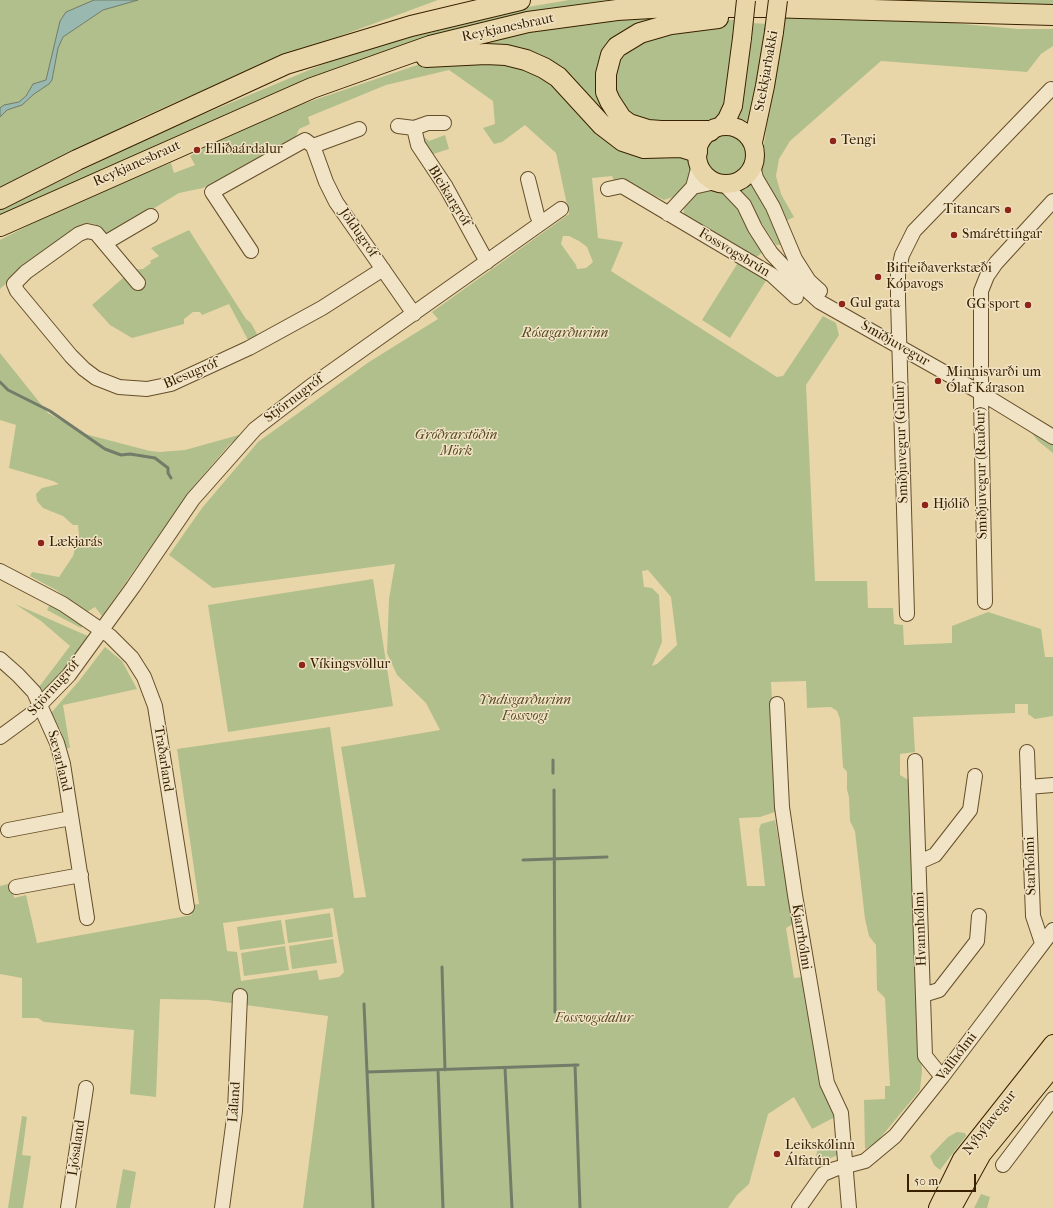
<!DOCTYPE html>
<meta charset="utf-8">
<style>
body{margin:0}
#map{position:relative;width:1053px;height:1208px;overflow:hidden;background:#e9d6a8;font-family:"IM FELL French Canon",serif}
canvas{display:block}
.scale{position:absolute;left:907px;top:1174px;width:69px;height:18px;box-sizing:border-box;border:2px solid #392100;border-top:0;padding-left:5px;font-size:12px;line-height:14px;white-space:nowrap;color:#392100;-webkit-text-stroke:3px #f1e4c6;paint-order:stroke}
</style>
<div id="map">
<canvas width="1053" height="1208"></canvas>
<div class="scale">50 m</div>
</div>
<script>
const context = document.querySelector('canvas').getContext('2d');
context.lineJoin = 'round';
function fillPath(path, color) { context.fillStyle = color; context.fill(path, 'evenodd'); }
const toPath = rows => new Path2D(rows.map(r => 'M' + r).join(''));
function trace(path, color, width, dash) { context.strokeStyle = color; context.lineWidth = width; context.lineCap = dash ? 'butt' : 'round'; context.setLineDash(dash || []); context.stroke(path); }
function label(font, color, halo, rows, align = 'center') {
  context.font = font + ' "IM FELL French Canon",serif'; context.lineWidth = 3; context.setLineDash([]); context.textBaseline = 'middle'; context.strokeStyle = halo; context.fillStyle = color; for (const [text, x, y, turn = 0] of rows) {
    context.save(); context.translate(x, y); context.rotate((+turn || 0) * Math.PI / 180); context.textAlign = isNaN(turn) ? turn : align; if (halo) context.strokeText(text, 0, 0); context.fillText(text, 0, 0); context.restore();
  }
}
fillPath(toPath([
 [0,0,438,0,264,64,174,103,136,120,103,141,0,190],
 [569,0,664,0,329,72,260,100,0,219,0,209,173,127,321,65,385,43,522,8],
 [906,0,1053,0,1053,8,956,2],
 [684,13,604,57,625,135,580,90,479,47,478,42,592,21],
 [782,16,952,23,1018,29,1053,29,1053,46,1041,54,1027,72,881,61,790,141,779,159,776,176,781,194,794,217,786,221,776,198,760,173],
 [738,19,729,101,721,117,705,123,634,121,612,99,612,63,621,50,704,23],
 [751,23,770,24,752,123,736,118],
 [426,62,513,63,538,73,564,91,585,119,680,155,688,160,690,172,688,183,673,197,664,200,631,184,614,181,612,176,592,178,598,238,623,242,611,271,777,377,783,376,823,316,836,323,839,335,806,385,815,581,867,581,868,608,893,608,894,624,903,625,904,645,952,643,952,626,988,612,1041,629,1045,657,1053,657,1053,716,1035,719,1028,714,1028,704,1015,704,1015,713,913,717,915,752,900,754,900,775,912,782,922,1071,920,1090,876,1143,865,1149,864,1100,885,1099,885,1086,890,1086,885,998,877,990,876,945,869,936,865,919,855,831,850,821,849,797,847,790,847,772,843,767,840,719,837,711,831,707,807,708,806,681,771,682,778,811,760,817,739,818,747,886,765,886,759,830,761,824,775,820,793,924,786,928,794,978,802,977,818,1074,835,1117,812,1129,794,1097,768,1114,749,1184,737,1195,728,1208,303,1208,328,1016,208,1000,160,999,156,1097,130,1094,134,1030,44,1022,38,1018,22,1018,22,978,0,974,0,886,12,883,14,898,26,895,37,943,192,915,191,905,199,904,177,749,330,727,354,898,366,897,341,747,440,730,426,703,397,675,387,653,389,599,395,564,213,588,169,555,202,508,258,442,369,362,438,319,432,312,569,214,556,153,525,125,502,142,494,144,483,128,495,124,493,101,449,70,386,85,308,117,310,124,299,129,294,141,221,181,216,181,203,188,179,193,112,234,104,234,95,224,88,223,12,278,0,289,0,240,114,182,122,182,171,163,174,173,195,165,190,156,229,135,282,111],
 [563,236,569,236,579,241,587,247,593,262,586,268,577,269,576,265,561,244],
 [648,570,671,597,677,645,657,664,652,666,662,642,659,595,652,588,644,587,642,571],
 [333,908,344,972,339,977,319,980,317,970,241,981,237,952,227,951,223,923],
 '703 154a23 23 0 1 1 46 0a23 23 0 1 1-46 0Z',
 [445,135,449,149,430,155,420,139,423,136,429,141],
 [751,181,767,210,783,245,776,245,740,190],
 [710,187,720,190,733,200,766,249,758,256,749,257,684,215,684,205,700,189],
 [189,230,246,319,251,323,258,336,248,340,229,304,202,315,200,312,193,312,184,319,184,324,132,338,110,325,92,305,123,278,126,278,131,270,143,269,151,263,150,261,159,256,151,248],
 [739,261,767,279,730,338,702,320],
 [0,353,48,413,85,434,150,451,160,452,185,450,246,433,230,444,193,487,102,616,95,607,87,612,56,590,30,576,32,572,59,577,73,556,79,535,78,525,73,525,63,516,43,508,37,501,36,494,42,488,59,484,53,481,9,468,16,425,0,420],
 [1030,431,1053,444,1053,453,1038,441],
 [373,579,393,706,228,732,208,605],
 [51,602,85,623,81,628,47,610],
 [15,604,90,637,79,654,45,693,40,693,39,687,70,646,41,621],
 [105,647,122,661,137,689,63,705,70,748,66,748,61,731,51,713,79,681],
 [330,913,333,937,288,943,285,920],
 [281,920,285,944,240,950,237,927],
 [333,939,337,963,292,969,289,946],
 [285,946,289,970,244,976,241,953],
 [22,1116,27,1117,22,1155,31,1156,23,1208,8,1208],
 [957,1132,965,1133,966,1136,940,1170,934,1165,930,1156,948,1137],
 [832,1141,841,1141,840,1154,819,1163,816,1156,818,1148,821,1145],
 [123,1169,136,1172,130,1208,116,1208],
 [981,1194,990,1197,987,1208,974,1208]
]), '#b1bf8c');
const water = toPath([
 [94,0,138,0,103,10,63,37,58,48,52,80,49,84,34,94,22,105,7,110,0,117,0,108,4,105,19,102,26,96,33,84,46,80,60,21,66,12,94,0]
]);
fillPath(water, '#99b8af');
trace(water, '#737c69', 1);
trace(toPath([
 [0,382,8,390,50,411,105,449,121,455,130,454,155,458,168,468,168,473,171,478],
 [553,760,553,773],
 [554,790,555,1012],
 [523,860,607,857],
 [442,967,445,1070],
 [364,1004,373,1208],
 [575,1065,580,1208],
 [505,1068,512,1208],
 [438,1070,443,1208],
 [367,1072,578,1065]
]), '#737c69', 3);
const minor = toPath([
 [398,126,414,128,428,123,444,123],
 [414,128,418,145,446,187,487,262],
 [313,146,359,129],
 [753,166,756,178,773,207,795,259,809,281,820,291],
 [528,179,537,215,541,223],
 [724,184,744,205,755,228,771,253,799,283,820,302,981,393,1053,437],
 [693,187,715,182],
 [608,189,622,186,772,275,796,297],
 [668,214,693,187,699,165],
 [105,243,151,216],
 [251,251,212,192,305,140,313,146,326,182,336,202,414,314],
 [138,283,96,233,87,231,79,234,26,272,14,284,17,291,71,356,84,369,96,378,119,387,147,389,171,384,249,348,322,308,383,269],
 [0,571,63,604,110,636,132,658,144,677,155,706,187,907],
 [985,602,981,399,981,291,987,276,996,263,1053,201],
 [907,614,898,299,898,273,902,255,914,231,1051,89],
 [0,659,18,675,34,692,57,743,63,764,87,918],
 [777,704,782,807,795,895,827,1083,841,1113,849,1208],
 [0,737,30,715,69,675,133,587,193,499,255,429,311,386,561,209],
 [1027,752,1033,916,1042,943],
 [915,761,925,1056,942,1077],
 [1028,787,1053,785],
 [8,830,71,818],
 [919,862,935,855,970,810,975,776],
 [16,887,81,875],
 [923,995,939,990,977,941,979,916],
 [1003,1165,1053,1099],
 [68,1208,86,1088],
 [222,1208,235,1111,240,996],
 [799,1208,823,1174,835,1169,865,1161,895,1136,942,1077,1053,930]
]);
const major = toPath([
 '697 155a29 29 0 1 1 58 0a29 29 0 1 1-58 0Z',
 [721,126,727,119,733,106,742,38],
 [753,142,765,86,774,32],
 [938,1208,962,1159,1053,1044],
 [952,1208,982,1154,1053,1067]
]);
const highway = toPath([
 [426,57,486,54,506,55,526,60,544,68,558,77,602,125,623,141,644,148,681,147,697,152],
 [710,131,661,131,648,130,629,124,621,118,610,101,606,92,606,74,611,55,617,47,640,33,671,24,718,18],
 [0,199,77,160,286,64,411,26,520,0],
 [0,226,312,88,430,46,528,22,617,10,669,7,765,7,1053,15]
]);
trace(minor, '#654e2a', 16);
trace(major, '#392100', 20);
trace(highway, '#392100', 22);
trace(minor, '#f1e4c6', 14);
trace(major, '#e9d6a8', 18);
trace(highway, '#e9d6a8', 20);
const majorBridge = toPath([
 [774,32,778,0],
 [742,38,746,0]
]);
trace(majorBridge, '#392100', 20, []);
trace(majorBridge, '#e9d6a8', 18);
for (const [x, y, r, color] of [
 [833,141,4,"#8f2418"],
 [197,150,4,"#8f2418"],
 [1008,210,4,"#8f2418"],
 [954,235,4,"#8f2418"],
 [878,277,4,"#8f2418"],
 [842,304,4,"#8f2418"],
 [1028,305,4,"#8f2418"],
 [938,381,4,"#8f2418"],
 [925,505,4,"#8f2418"],
 [41,543,4,"#8f2418"],
 [302,665,4,"#8f2418"],
 [777,1154,4,"#8f2418"]
]) { const dot = new Path2D(); dot.arc(x, y, r, 0, 2 * Math.PI); context.fillStyle = color; context.fill(dot); trace(dot, '#f1e4c6', 1.5); }
label('14px', '#392100', '#f1e4c6', [
 ["Reykjanesbraut",508,28,-12],
 ["Stekkjarbakki",767,71,-80],
 ["Reykjanesbraut",137,164,-24],
 ["Bleikargróf",449,196,58],
 ["Jöldugróf",358,233,55],
 ["Fossvogsbrún",734,253,31],
 ["Smiðjuvegur",895,344,30],
 ["Blesugróf",191,374,-23],
 ["Stjörnugróf",294,399,-37],
 ["Smiðjuvegur (Gulur)",902,442,-92],
 ["Smiðjuvegur (Rauður)",982,473,-91],
 ["Stjörnugróf",54,688,-48],
 ["Traðarland",163,759,81],
 ["Sævarland",59,761,76],
 ["Starhólmi",1031,866,-92],
 ["Hvannhólmi",921,929,-92],
 ["Kjarrhólmi",801,937,81],
 ["Vallhólmi",957,1057,-53],
 ["Láland",235,1102,-86],
 ["Nýbýlavegur",990,1123,-52],
 ["Ljósaland",77,1148,-82]
]);
label('14px', '#392100', '#f1e4c6', [
 ["Tengi",841,141],
 ["Elliðaárdalur",205,150],
 ["Titancars",1000,210,"right"],
 ["Smáréttingar",962,235],
 ["Bifreiðaverkstæði",886,269],
 ["Kópavogs",886,285],
 ["Gul gata",850,304],
 ["GG sport",1020,305,"right"],
 ["Minnisvarði um",946,373],
 ["Ólaf Kárason",946,389],
 ["Hjólið",933,505],
 ["Lækjarás",49,543],
 ["Víkingsvöllur",310,665],
 ["Leikskólinn",785,1146],
 ["Álfatún",785,1162]
], 'left');
label('italic 14px', '#574823', '#f1e4c6', [
 ["Rósagarðurinn",565,334],
 ["Gróðrarstöðin",456,436],
 ["Mörk",456,452],
 ["Yndisgarðurinn",525,701],
 ["Fossvogi",525,717],
 ["Fossvogsdalur",594,1019]
]);
</script>
